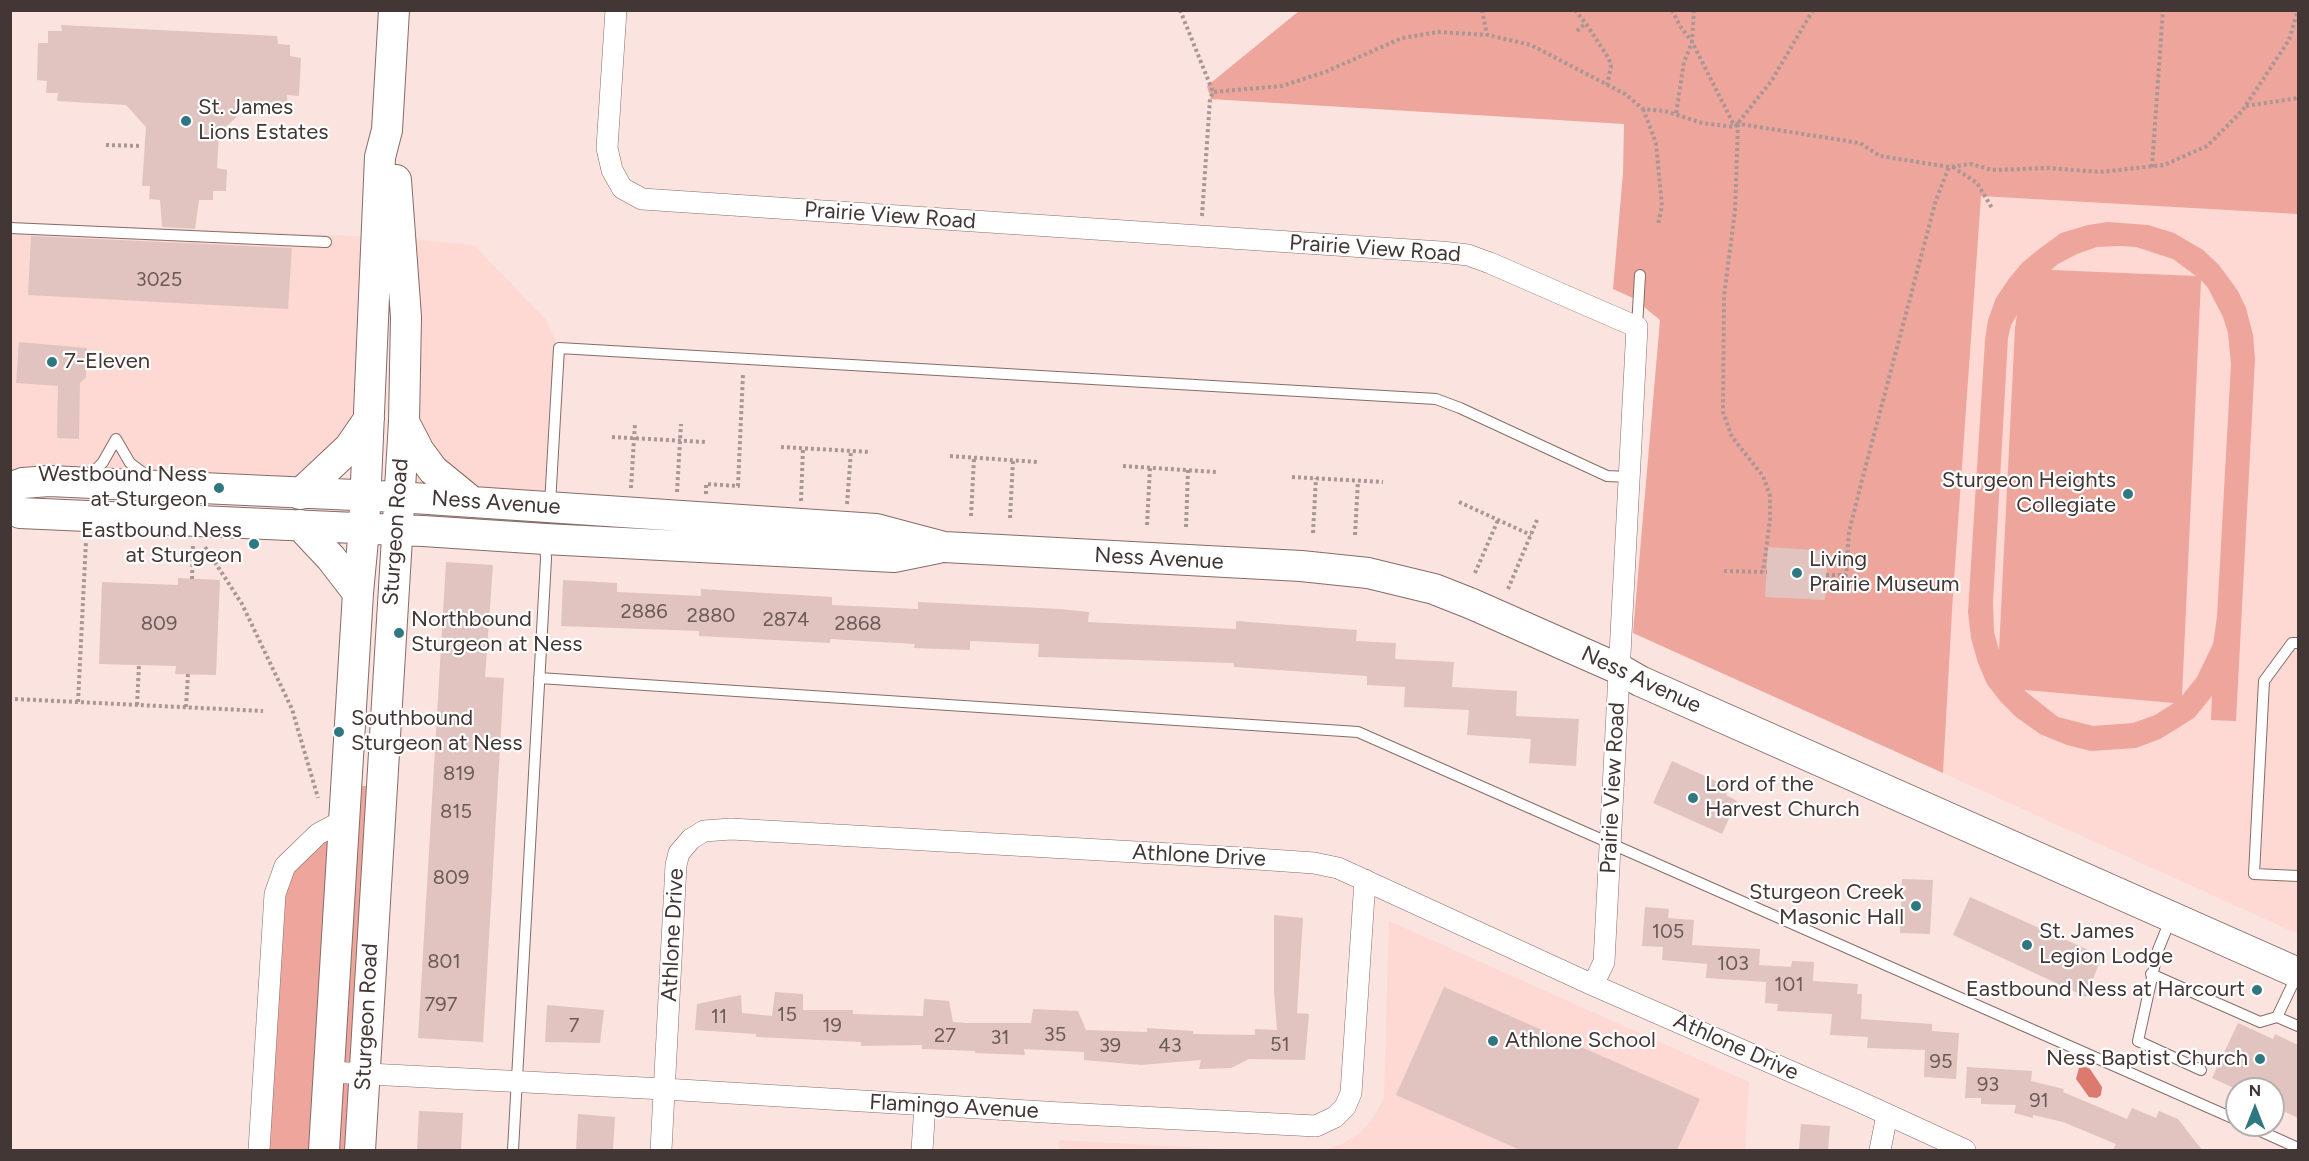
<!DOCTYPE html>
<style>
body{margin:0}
#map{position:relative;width:2309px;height:1161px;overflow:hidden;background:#fbe3e0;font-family:Figtree,sans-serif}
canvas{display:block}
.frame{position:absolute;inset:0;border:12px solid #433735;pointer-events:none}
.north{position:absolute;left:2225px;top:1077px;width:60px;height:60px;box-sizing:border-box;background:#fff;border:2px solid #b4afae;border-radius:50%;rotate:0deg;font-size:16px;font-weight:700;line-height:24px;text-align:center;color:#433735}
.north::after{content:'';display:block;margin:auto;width:21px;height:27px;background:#2f7781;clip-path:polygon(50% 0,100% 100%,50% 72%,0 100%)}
</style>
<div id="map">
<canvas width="2309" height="1161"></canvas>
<div class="frame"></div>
<div class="north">N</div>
</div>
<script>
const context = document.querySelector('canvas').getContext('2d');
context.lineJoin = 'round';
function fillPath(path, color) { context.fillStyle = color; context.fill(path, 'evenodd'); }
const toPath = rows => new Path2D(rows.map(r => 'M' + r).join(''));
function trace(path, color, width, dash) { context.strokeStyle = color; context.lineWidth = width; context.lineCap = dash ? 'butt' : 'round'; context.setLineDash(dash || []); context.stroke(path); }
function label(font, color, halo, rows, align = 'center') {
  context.font = font + ' Figtree,sans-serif'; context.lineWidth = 4.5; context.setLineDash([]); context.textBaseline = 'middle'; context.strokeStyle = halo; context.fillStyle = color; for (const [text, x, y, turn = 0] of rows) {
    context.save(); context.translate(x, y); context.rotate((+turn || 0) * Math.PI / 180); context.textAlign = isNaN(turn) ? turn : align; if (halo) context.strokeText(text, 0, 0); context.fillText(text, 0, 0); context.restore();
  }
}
fillPath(toPath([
 [1975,195,2298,214,2298,934,1943,773],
 [11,222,377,237,369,419,300,494,11,488],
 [400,238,474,245,546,320,559,348,550,506,398,497],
 [1389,921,1749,1082,1745,1150,1324,1150,1342,1144,1360,1133,1375,1115,1384,1098],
 [1059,1140,1240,1150,1059,1150]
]), '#fed8d3');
fillPath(toPath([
 [1299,11,2298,11,2298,214,1981,196,1953,594,1943,773,1633,633,1660,320,1633,298,1613,289,1623,173,1624,124,1210,99,1212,94,1209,93,1207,86],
 [2108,222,2148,225,2174,233,2203,250,2219,265,2238,291,2246,308,2253,335,2255,359,2236,721,2211,720,2212,696,2194,718,2160,739,2136,748,2091,751,2067,745,2040,734,2016,717,2001,702,1987,684,1978,663,1971,638,1968,612,1985,340,1988,320,1996,298,2008,280,2022,263,2039,249,2061,233,2088,225],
 [2118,246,2136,247,2173,259,2196,276,2051,270,2058,264,2077,254,2097,247],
 [2201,280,2208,288,2223,317,2228,333,2231,364,2217,617,2213,644,2197,677,2182,696],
 [2017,315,2015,328,1999,650,1994,632,1993,602,2008,338,2011,325],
 [2025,691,2025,690,2174,703,2155,715,2133,723,2093,726,2058,717],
 [346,785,381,787,360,1150,259,1150,285,866,344,820]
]), '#eea59b');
fillPath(toPath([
 [2086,1067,2090,1069,2102,1087,2101,1095,2097,1098,2089,1097,2076,1079,2079,1068]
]), '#dc7a6f');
fillPath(toPath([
 [61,25,277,36,278,44,290,45,290,56,301,58,299,96,287,95,288,107,273,107,272,114,243,111,219,133,217,168,227,170,226,191,213,191,213,200,199,200,195,229,162,227,160,200,149,199,150,186,142,186,146,127,126,105,57,101,58,93,46,93,47,81,37,80,38,43,48,43,48,31,62,31],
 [31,236,292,248,288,309,28,295],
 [19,342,87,348,86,377,80,383,79,439,57,438,58,386,16,383],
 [1768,547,1828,551,1825,600,1765,597],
 [446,562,493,565,485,677,504,678,483,1042,418,1038],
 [178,578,220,580,216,675,175,674,176,666,99,664,102,582,178,585],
 [563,580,617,583,617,592,701,596,701,589,832,597,832,605,918,609,918,602,1060,609,1089,612,1088,622,1236,629,1236,621,1357,630,1356,641,1396,643,1395,659,1454,662,1452,687,1517,691,1516,716,1579,719,1576,766,1529,763,1531,739,1467,735,1469,710,1404,707,1405,687,1367,685,1367,676,1234,667,1234,663,1038,657,1039,644,970,641,970,650,914,648,915,644,830,639,830,643,699,636,699,631,561,626],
 [1672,761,1729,787,1726,795,1737,801,1722,834,1653,803],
 [1902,879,1933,880,1930,934,1900,933],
 [1970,897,2102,956,2086,997,1953,935],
 [1645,907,1669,909,1668,918,1694,920,1692,945,1760,949,1759,965,1791,967,1792,961,1814,962,1813,981,1858,984,1857,994,1862,994,1861,1019,1932,1024,1932,1031,1959,1033,1956,1079,1924,1077,1925,1050,1867,1048,1868,1037,1830,1035,1832,1014,1777,1011,1778,1004,1765,1003,1766,982,1706,978,1707,964,1662,960,1663,947,1642,946],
 [1274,915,1303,918,1297,1013,1309,1014,1305,1060,1249,1059,1231,1068,1199,1069,1201,1060,1141,1065,1084,1060,1084,1052,1024,1049,1025,1055,975,1053,975,1051,922,1049,922,1045,861,1046,861,1042,756,1037,756,1034,695,1030,697,1004,741,995,742,1013,772,1016,775,992,803,994,803,1010,853,1010,853,1014,923,1016,924,999,949,1001,953,1022,967,1023,1031,1023,1033,1009,1078,1011,1086,1030,1147,1032,1147,1028,1193,1031,1193,1034,1255,1035,1255,1029,1277,1030,1274,991],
 [1444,987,1700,1099,1677,1150,1520,1150,1396,1095],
 [547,1005,604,1010,600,1043,545,1042],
 [2238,1023,2273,1039,2275,1034,2298,1045,2298,1118,2273,1106,2273,1089,2236,1089,2212,1078],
 [1967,1067,2032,1071,2031,1081,2064,1089,2063,1092,2127,1119,2132,1108,2156,1118,2159,1111,2178,1119,2202,1150,2113,1150,2116,1144,2063,1122,2033,1115,2033,1118,2014,1113,2016,1105,1981,1104,1981,1098,1965,1098],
 [419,1111,463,1113,461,1150,417,1150],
 [578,1114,615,1117,613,1150,576,1150],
 [1801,1124,1830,1126,1828,1150,1799,1150]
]), '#e1c4c0');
const lane = toPath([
 [10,228,326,242],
 [1637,327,1640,275],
 [89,477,103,462,116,439,130,463,150,478],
 [550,504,559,348,1436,399,1460,408,1607,476,1629,477],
 [2298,643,2292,643,2264,681,2254,874,2298,876],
 [539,678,1358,732,2237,1120],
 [2171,918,2158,950,2138,1041,2201,1070],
 [2151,974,2260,1022,2277,1017,2297,975],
 [2277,1017,2298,1026],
 [2247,1125,2298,1148],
 [513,1150,546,559,545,540]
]);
const street = toPath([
 [616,10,607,148,612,170,622,188,642,199,1441,252,1468,255,1490,263,1637,327,1604,962,1593,985],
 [329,1072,664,1089,1061,1113,1316,1126,1335,1117,1345,1107,1351,1093,1365,880],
 [259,1150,275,894,285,866,318,834,344,820],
 [661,1150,676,865,679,853,691,839,704,831,731,829,1242,858,1314,863,1338,868,1593,985,1856,1100,1965,1150],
 [922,1150,925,1105],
 [1880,1150,1887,1115]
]);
const secondary = toPath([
 [404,422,419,451,433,470,471,501],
 [10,488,23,483,49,481,398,497,876,529,944,547,1301,566,1368,573,1434,589,1472,604,1619,669,1640,681,2298,973],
 [300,494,349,448,369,419],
 [10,509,20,513,423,531,545,539,894,557,938,548],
 [300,525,331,558,358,593],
 [324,1150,358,593,364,529,380,157,387,130,394,10],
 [360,1150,404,422,406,317,396,180]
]);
trace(lane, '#866c68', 12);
trace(street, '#866c68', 22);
trace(secondary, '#866c68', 32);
trace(toPath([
 [1180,10,1213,92],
 [1482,10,1487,35],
 [1575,10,1587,25,1609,59,1611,67,1607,85],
 [1672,10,1680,26,1692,42,1684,62,1676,114],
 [1694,10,1692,42,1733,123,1860,143,1880,156,1949,167,1971,164,1992,170,2049,168,2100,172,2164,165,2207,146,2242,111,2289,40,2298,10],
 [1577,31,1586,23],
 [2246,106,2298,98],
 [1643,109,1656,143,1662,206,1658,225],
 [1738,124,1735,211,1724,296,1723,412,1732,437,1763,476,1770,496,1770,520,1763,572],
 [106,145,142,146],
 [1953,167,1977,183,1992,208],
 [2152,167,2163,10],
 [1202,216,1210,99,1213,92,1282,86,1325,72,1402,38,1438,32,1488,35,1531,45,1625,94,1643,109,1665,111,1702,123,1735,127,1772,80,1813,10],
 [612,437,705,442],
 [781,447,871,452],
 [950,456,1038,462],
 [1123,466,1216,472],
 [1292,477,1383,482],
 [631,488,635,423],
 [677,492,681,424],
 [706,494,706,484,738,486,743,374],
 [801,501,803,448],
 [1459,502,1531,535],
 [847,504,851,451],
 [971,516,974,458],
 [1010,518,1013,460],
 [1147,525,1150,468],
 [1186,527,1188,470],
 [1313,533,1316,478],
 [1355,535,1358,481],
 [205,547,242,604,292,709,318,798],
 [1724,571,1767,572],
 [1475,573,1498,520],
 [1826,575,1846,575,1849,532,1862,480,1936,200,1949,167],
 [192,579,193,544],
 [1508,589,1537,520],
 [15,699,263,711],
 [78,702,86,541],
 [137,705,139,665],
 [186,707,188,674]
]), '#aa9795', 4, [3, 3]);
trace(lane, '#fff', 10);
trace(street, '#fff', 21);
trace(secondary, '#fff', 30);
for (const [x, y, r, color] of [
 [186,121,6,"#2f7781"],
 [52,362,6,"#2f7781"],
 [219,488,6,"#2f7781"],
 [2128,494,6,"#2f7781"],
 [254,544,6,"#2f7781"],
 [1797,573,6,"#2f7781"],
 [399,633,6,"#2f7781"],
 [339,732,6,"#2f7781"],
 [1693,798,6,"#2f7781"],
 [1916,906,6,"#2f7781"],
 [2027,945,6,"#2f7781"],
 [2257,990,6,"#2f7781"],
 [1493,1041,6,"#2f7781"],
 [2260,1059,6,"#2f7781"]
]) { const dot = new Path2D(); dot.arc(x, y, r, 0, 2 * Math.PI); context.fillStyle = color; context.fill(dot); trace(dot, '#fff', 2); }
label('20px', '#6a5a58', null, [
 ["3025",159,280],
 ["2886",644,612],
 ["2880",711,616],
 ["2874",786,620],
 ["809",159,624],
 ["2868",858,624],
 ["819",459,774],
 ["815",456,812],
 ["809",451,878],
 ["105",1668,932],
 ["801",444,962],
 ["103",1733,964],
 ["101",1789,985],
 ["797",441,1005],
 ["15",787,1015],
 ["11",719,1017],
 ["7",574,1026],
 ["19",832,1026],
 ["35",1055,1035],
 ["27",945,1036],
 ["31",1000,1038],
 ["51",1280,1045],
 ["39",1110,1046],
 ["43",1170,1046],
 ["95",1941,1062],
 ["93",1988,1085],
 ["91",2039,1101]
]);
label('22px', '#433735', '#fff', [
 ["St. James",198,108],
 ["Lions Estates",198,133],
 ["7-Eleven",64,362],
 ["Westbound Ness",207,475,"right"],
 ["at Sturgeon",207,500,"right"],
 ["Sturgeon Heights",2116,481,"right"],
 ["Collegiate",2116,506,"right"],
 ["Eastbound Ness",242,531,"right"],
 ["at Sturgeon",242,556,"right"],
 ["Living",1809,560],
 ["Prairie Museum",1809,585],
 ["Northbound",411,620],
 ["Sturgeon at Ness",411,645],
 ["Southbound",351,719],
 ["Sturgeon at Ness",351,744],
 ["Lord of the",1705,785],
 ["Harvest Church",1705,810],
 ["Sturgeon Creek",1904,893,"right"],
 ["Masonic Hall",1904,918,"right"],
 ["St. James",2039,932],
 ["Legion Lodge",2039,957],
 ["Eastbound Ness at Harcourt",2245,990,"right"],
 ["Athlone School",1505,1041],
 ["Ness Baptist Church",2248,1059,"right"]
], 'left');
label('22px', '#433735', '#fff', [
 ["Prairie View Road",890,216,4],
 ["Prairie View Road",1375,249,4],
 ["Ness Avenue",496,503,4],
 ["Sturgeon Road",396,532,-86],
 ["Ness Avenue",1159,559,3],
 ["Ness Avenue",1641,680,25],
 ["Prairie View Road",1613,788,-87],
 ["Athlone Drive",1199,856,3],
 ["Athlone Drive",673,935,-87],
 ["Sturgeon Road",367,1017,-87],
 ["Athlone Drive",1736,1047,24],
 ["Flamingo Avenue",954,1107,3]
]);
</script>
